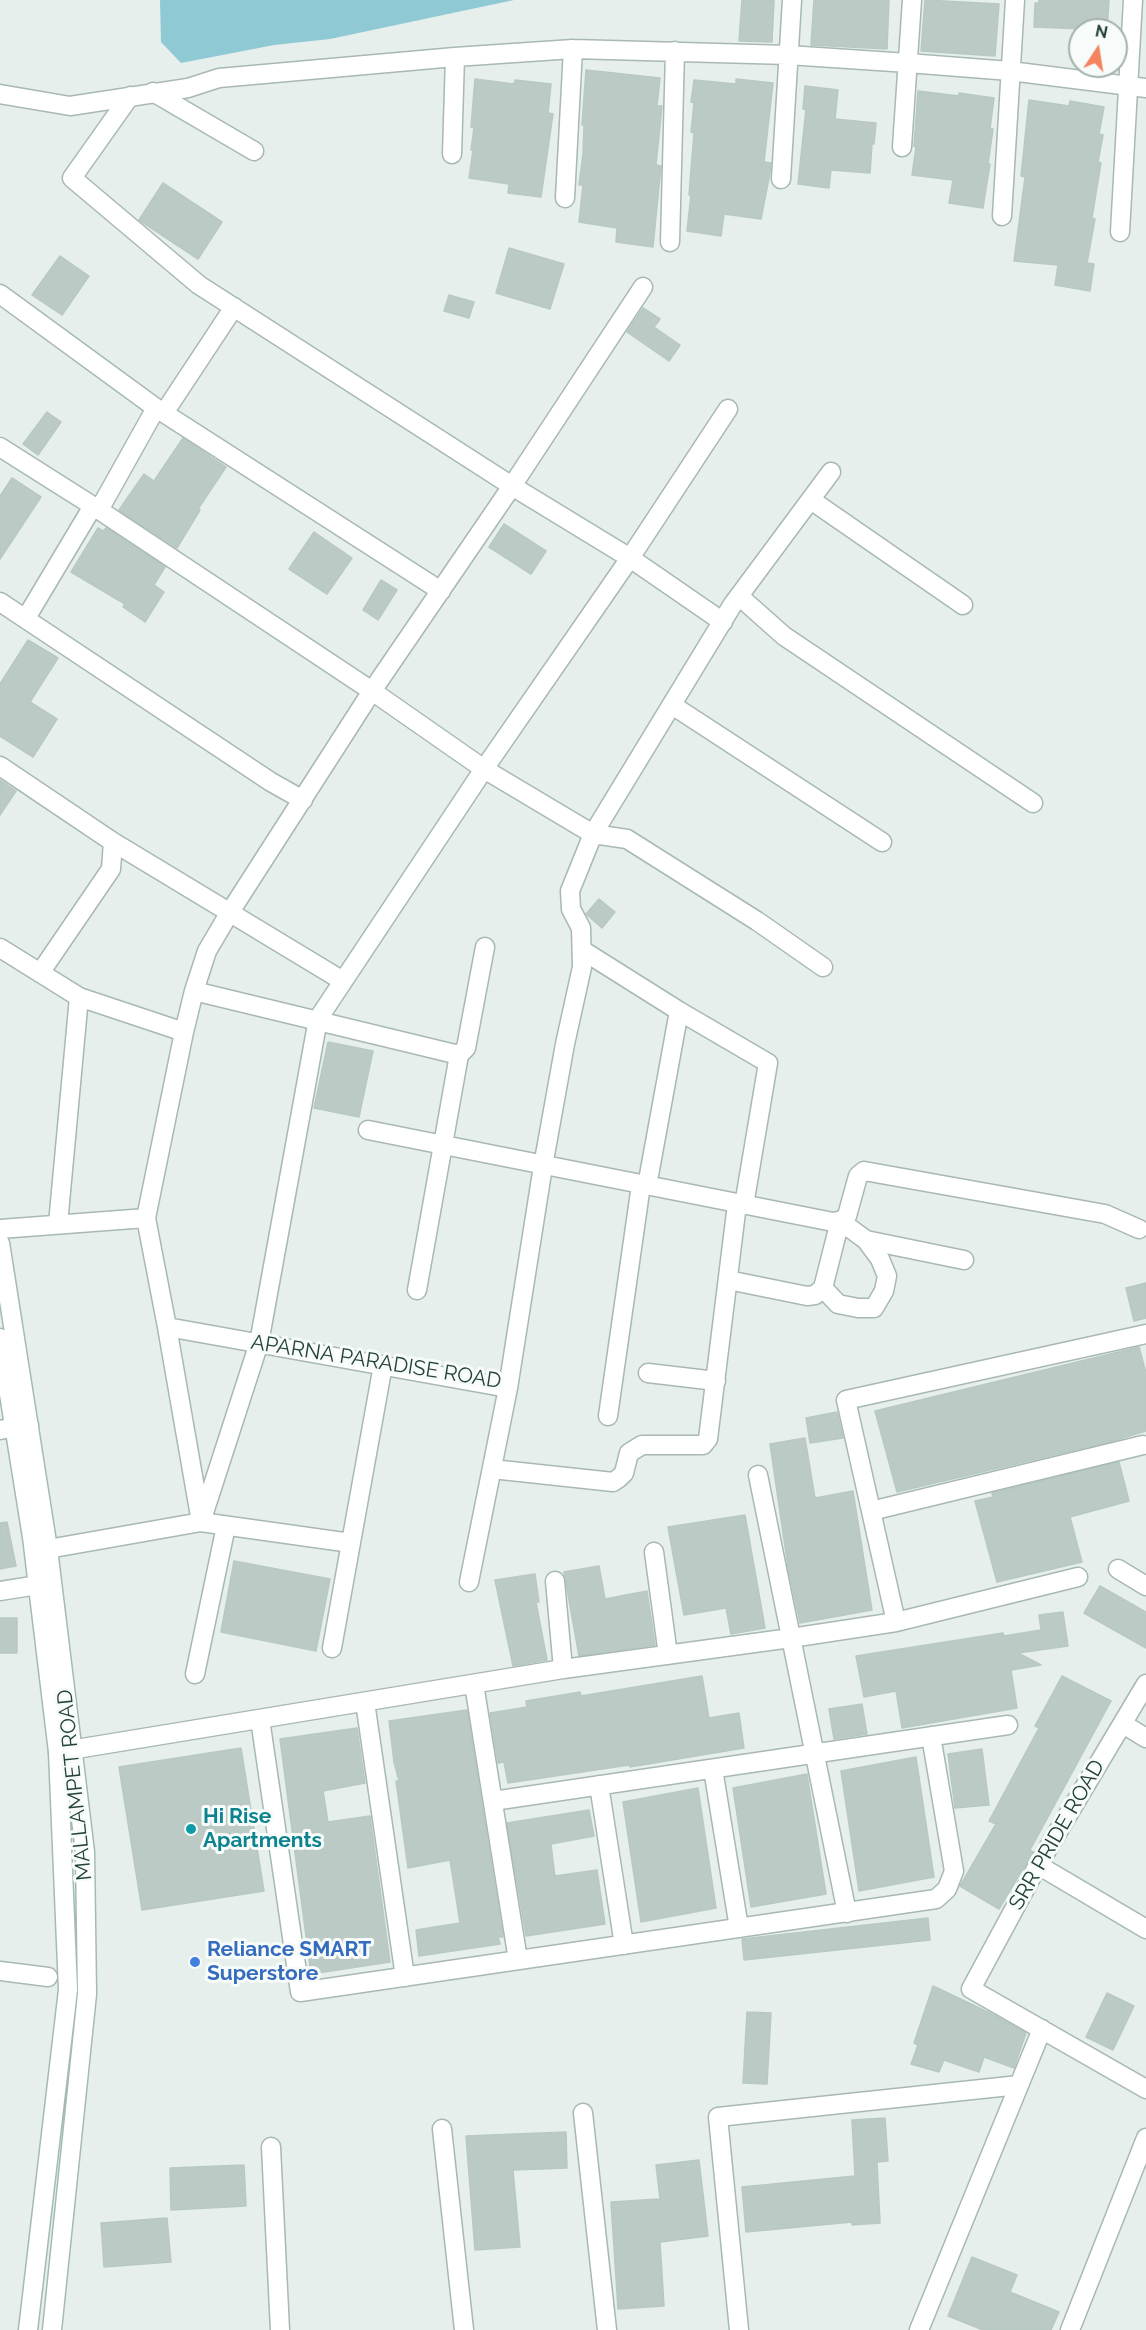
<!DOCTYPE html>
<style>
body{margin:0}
#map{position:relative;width:1146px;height:2330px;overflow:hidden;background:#e6efeb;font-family:Raleway,sans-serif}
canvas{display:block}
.north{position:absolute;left:1068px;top:18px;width:60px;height:60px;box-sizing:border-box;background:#f7fbf9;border:2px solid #a3b1ad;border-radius:50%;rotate:12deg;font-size:16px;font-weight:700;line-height:24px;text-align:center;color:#24423a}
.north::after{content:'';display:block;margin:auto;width:21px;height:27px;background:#f4845f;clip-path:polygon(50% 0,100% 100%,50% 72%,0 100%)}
</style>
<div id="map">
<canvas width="1146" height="2330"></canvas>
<div class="north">N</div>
</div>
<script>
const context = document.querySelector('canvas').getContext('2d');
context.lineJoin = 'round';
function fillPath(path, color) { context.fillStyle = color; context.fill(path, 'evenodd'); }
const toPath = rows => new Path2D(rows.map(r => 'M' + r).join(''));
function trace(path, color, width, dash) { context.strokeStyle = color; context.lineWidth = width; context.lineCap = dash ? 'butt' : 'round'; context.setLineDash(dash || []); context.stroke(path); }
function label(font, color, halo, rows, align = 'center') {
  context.font = font + ' Raleway,sans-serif'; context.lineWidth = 6; context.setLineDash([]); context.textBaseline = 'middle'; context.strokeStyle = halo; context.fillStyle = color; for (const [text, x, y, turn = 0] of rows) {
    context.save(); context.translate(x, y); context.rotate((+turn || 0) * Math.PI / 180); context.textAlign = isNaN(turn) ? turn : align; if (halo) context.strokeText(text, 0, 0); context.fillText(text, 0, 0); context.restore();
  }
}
fillPath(toPath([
 [160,0,514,0,330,39,274,45,181,63,161,42]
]), '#8ec9d4');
const building = toPath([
 [742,0,774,0,772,42,739,41,742,0],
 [814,0,889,0,887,49,811,45,814,0],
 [925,0,999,4,995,56,921,51,925,0],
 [1039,0,1109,0,1107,30,1034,27,1035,3,1039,3,1039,0],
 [586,70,660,78,657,106,662,106,656,165,661,166,653,247,616,242,617,228,579,222,583,185,579,185,583,154,584,125,582,125,586,70],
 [475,79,514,84,515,80,551,84,548,113,553,114,541,197,508,193,509,184,469,178,473,150,471,150,474,128,471,127,475,79],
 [736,79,773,83,764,162,771,163,770,173,761,219,724,214,721,236,687,231,691,195,689,195,694,133,691,132,694,103,691,102,694,80,736,84,736,79],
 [805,86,838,90,835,119,876,123,874,144,872,144,870,173,831,170,829,188,798,184,806,109,803,109,805,86],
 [918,91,959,96,959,93,994,98,990,129,993,129,988,164,990,164,983,208,949,203,953,180,912,175,916,147,914,146,918,91],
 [1029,100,1069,106,1070,101,1104,107,1099,134,1103,135,1098,162,1101,163,1092,218,1095,219,1087,263,1094,264,1090,291,1055,285,1058,265,1014,261,1025,177,1021,176,1029,100],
 [163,183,222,222,198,259,139,220,163,183],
 [509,248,564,264,550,309,496,293,509,248],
 [60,256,89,276,62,315,32,295,60,256],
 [449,295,474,302,469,318,444,311,449,295],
 [643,308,660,319,654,327,680,345,669,361,627,332,643,308],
 [47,412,61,422,38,455,23,444,47,412],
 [183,438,226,467,198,509,200,510,177,548,119,510,144,474,154,481,183,438],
 [12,478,41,497,0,559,0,496,12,478],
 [504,524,546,551,531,574,489,547,504,524],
 [98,528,103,531,106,528,165,567,154,585,164,592,145,622,123,607,125,604,71,572,98,528],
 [314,532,352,558,327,594,289,569,314,532],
 [381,580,397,590,378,620,363,610,381,580],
 [28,640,58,658,30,702,57,719,33,757,0,736,0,684,28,640],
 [0,780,16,791,0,815,0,780],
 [599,899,615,912,602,928,586,914,599,899],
 [328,1042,373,1051,359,1117,314,1108,328,1042],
 [1146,1283,1146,1318,1134,1321,1126,1288,1146,1283],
 [1139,1347,1146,1373,1146,1431,1113,1441,897,1492,875,1411,1139,1347],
 [837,1412,843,1438,810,1443,806,1418,837,1412],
 [805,1438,815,1498,853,1491,872,1610,800,1623,788,1567,770,1444,805,1438],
 [1119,1462,1129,1501,1070,1517,1082,1562,997,1582,975,1501,993,1497,992,1493,1119,1462],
 [745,1515,765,1628,731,1634,726,1608,684,1615,668,1527,745,1515],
 [7,1522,16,1566,0,1569,0,1523,7,1522],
 [234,1561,330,1579,316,1651,221,1632,234,1561],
 [599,1566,605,1599,647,1591,655,1645,579,1656,564,1572,599,1566],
 [535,1574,539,1602,536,1602,547,1660,513,1666,495,1580,535,1574],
 [1100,1586,1146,1612,1146,1648,1084,1613,1100,1586],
 [1063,1612,1068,1646,1018,1653,1041,1665,1011,1670,1017,1708,902,1728,896,1691,864,1697,856,1656,1003,1633,1004,1636,1041,1630,1039,1615,1063,1612],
 [0,1618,17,1618,17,1653,0,1653,0,1618],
 [702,1676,709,1718,739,1713,744,1748,630,1767,629,1765,508,1783,504,1762,498,1763,490,1713,527,1707,526,1701,580,1692,581,1696,702,1676],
 [1062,1676,1111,1701,1030,1850,1033,1852,999,1909,960,1886,996,1824,989,1821,1039,1728,1035,1726,1062,1676],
 [862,1704,867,1734,834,1739,829,1709,862,1704],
 [467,1710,503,1937,498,1937,500,1944,419,1956,416,1930,460,1923,450,1860,408,1868,396,1781,399,1781,394,1762,389,1721,467,1710],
 [357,1728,365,1783,323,1791,328,1822,370,1816,390,1962,311,1974,280,1739,357,1728],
 [241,1748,264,1891,142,1910,119,1767,241,1748],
 [982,1749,989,1805,955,1808,948,1754,982,1749],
 [916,1757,934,1877,859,1891,841,1771,916,1757],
 [807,1774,826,1894,751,1907,733,1788,807,1774],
 [698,1788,716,1908,641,1922,623,1802,698,1788],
 [589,1810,594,1836,551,1844,553,1861,555,1876,597,1870,605,1924,526,1936,507,1823,589,1810],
 [928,1918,930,1940,744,1960,742,1939,928,1918],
 [933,1986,990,2013,1026,2033,1014,2068,984,2057,979,2072,944,2060,939,2072,911,2064,918,2045,914,2043,933,1986],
 [1107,1993,1134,2006,1113,2050,1086,2037,1107,1993],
 [747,2012,771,2013,767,2084,743,2083,747,2012],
 [885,2118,888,2161,877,2162,880,2223,852,2225,852,2222,746,2232,742,2187,855,2176,852,2120,885,2118],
 [566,2132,567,2168,513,2170,520,2247,475,2250,466,2136,566,2132],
 [699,2160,708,2236,660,2242,664,2306,618,2309,611,2202,660,2199,656,2165,699,2160],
 [244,2165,246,2206,171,2210,170,2168,244,2165],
 [167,2218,171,2262,104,2267,101,2223,167,2218],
 [972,2257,1017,2275,1010,2292,1059,2312,1051,2330,983,2330,948,2316,972,2257]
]);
fillPath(building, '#bbcac4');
trace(building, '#b8c9c2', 1.5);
const minor = toPath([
 [153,92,254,151],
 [0,94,70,106,188,88,219,78,455,57,573,49,788,55,908,63,1010,71,1146,88],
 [130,96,72,178,199,285,512,486,643,287],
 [902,147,912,0],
 [452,154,455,57],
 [781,179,792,0],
 [565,198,573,49],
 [1002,216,1015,0],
 [1120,232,1133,0],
 [670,242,675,51],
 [0,294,156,408,441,591],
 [164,413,234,307],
 [0,447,93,506,372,691,484,769,593,834,627,839,757,921,823,967],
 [811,500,963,605],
 [99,510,156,408],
 [739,596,784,636,1033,803],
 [0,602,271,782,303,800],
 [26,618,93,506],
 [672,705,882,842],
 [0,766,113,842,111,869,40,973],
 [113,842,343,981],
 [0,948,79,997,184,1032,194,991,459,1055,466,1048,485,947],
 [582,950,679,1011,768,1063,744,1205],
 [194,991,207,951,230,912,372,691,512,486,630,558,728,409],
 [368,1130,833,1222,840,1221,847,1216,858,1176,864,1171,1105,1214,1139,1229],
 [647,1186,679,1011],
 [58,1224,79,997],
 [0,1229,146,1218],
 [728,1280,807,1296,815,1295,823,1288,840,1221,866,1240,964,1260],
 [823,1288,838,1304,858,1308,874,1308,884,1291,887,1276,880,1259,866,1240],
 [417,1290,459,1055],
 [167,1327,508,1388,543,1166,565,1044,582,967,581,928,571,909,570,891,593,834,733,604,831,472],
 [648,1373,716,1381],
 [608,1416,641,1185],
 [0,1430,29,1425],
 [492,1469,613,1482,619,1478,624,1473,629,1453,642,1445,703,1445,708,1439,737,1204],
 [758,1475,847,1913],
 [871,1511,1143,1445],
 [351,1543,201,1522,259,1343,318,1019,484,769,630,558,723,622],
 [48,1549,201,1522,167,1327,146,1218,184,1032],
 [654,1552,668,1655],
 [1118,1569,1146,1586],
 [555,1581,563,1669],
 [469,1582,508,1388],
 [0,1591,38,1585],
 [896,1622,846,1400,1146,1334],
 [332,1648,383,1365],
 [195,1674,226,1526],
 [474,1684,518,1960],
 [1146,1684,1038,1865,971,1989,1146,2089],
 [365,1702,405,1977],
 [260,1719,300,1992,936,1899,947,1889,954,1871,931,1736],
 [1123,1724,1146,1738],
 [58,1752,563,1669,791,1638,896,1622,1078,1577],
 [713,1769,739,1928],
 [599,1785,624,1945],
 [493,1801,1008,1725],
 [1038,1865,1146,1929],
 [0,1971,48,1977],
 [583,2113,607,2330],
 [442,2129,464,2330],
 [271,2147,280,2330],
 [739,2330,718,2117,1019,2085],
 [919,2330,1042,2029],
 [1070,2330,1146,2138]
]);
const secondary = toPath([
 [0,1243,48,1549,85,1852,87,1994,52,2330],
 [0,1338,32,1537,58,1752,68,1990,28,2330]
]);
trace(minor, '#a8b8b2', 21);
trace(secondary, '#a4bbb3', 21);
trace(minor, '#fff', 18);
trace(secondary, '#fff', 18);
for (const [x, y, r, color] of [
 [191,1829,6,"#0f9aa8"],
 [195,1962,6,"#3f7fe0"]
]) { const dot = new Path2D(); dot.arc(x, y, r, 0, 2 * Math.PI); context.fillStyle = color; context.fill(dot); trace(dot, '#f7fbf9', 2); }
label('21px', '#24423a', '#f7fbf9', [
 ["APARNA PARADISE ROAD",376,1362,9],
 ["MALLAMPET ROAD",75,1785,-96],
 ["SRR PRIDE ROAD",1057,1835,-60]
]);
label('bold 21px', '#0d838f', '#f7fbf9', [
 ["Hi Rise",203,1817],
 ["Apartments",203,1841]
], 'left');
label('bold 21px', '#366cbe', '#f7fbf9', [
 ["Reliance SMART",207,1950],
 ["Superstore",207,1974]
], 'left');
</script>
